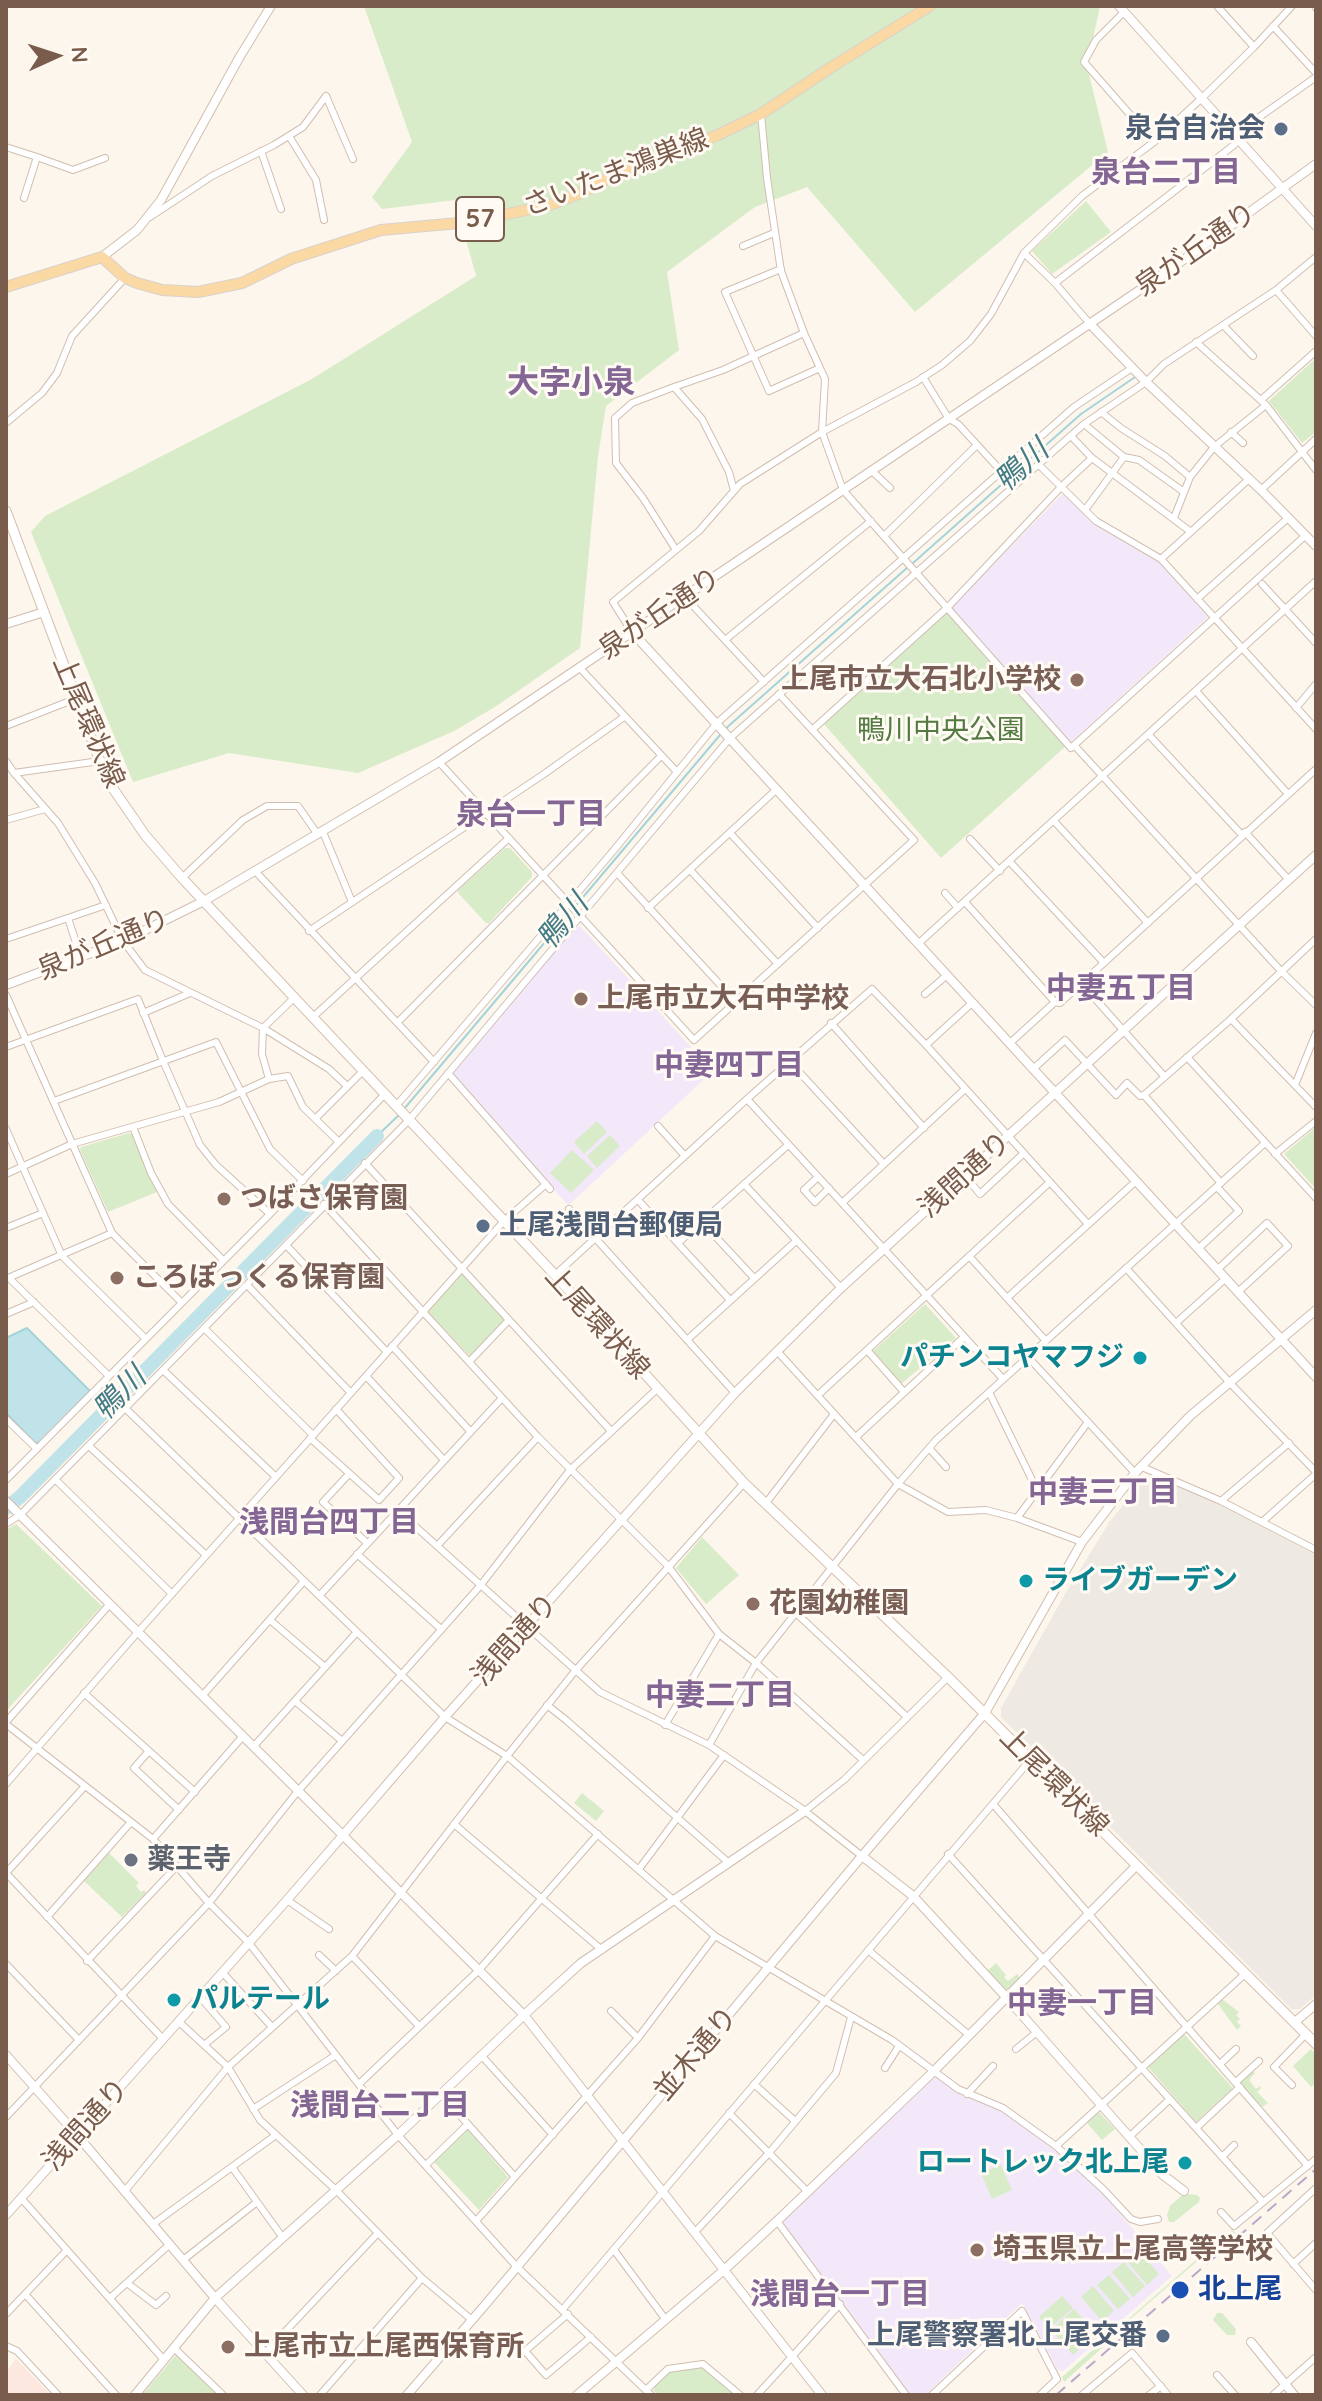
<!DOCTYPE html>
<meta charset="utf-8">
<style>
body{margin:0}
#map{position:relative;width:1322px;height:2401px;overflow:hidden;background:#fdf6ec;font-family:Quicksand,sans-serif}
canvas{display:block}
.frame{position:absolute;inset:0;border:8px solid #7a5c4d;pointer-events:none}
.north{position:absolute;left:16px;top:16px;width:80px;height:80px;-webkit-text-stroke:6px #fffaf3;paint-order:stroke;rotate:87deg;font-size:22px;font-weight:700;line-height:32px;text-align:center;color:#7a5c4d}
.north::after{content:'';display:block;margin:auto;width:28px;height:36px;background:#7a5c4d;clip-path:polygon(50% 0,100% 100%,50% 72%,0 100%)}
</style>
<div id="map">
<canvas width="1322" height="2401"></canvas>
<div class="frame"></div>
<div class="north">N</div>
</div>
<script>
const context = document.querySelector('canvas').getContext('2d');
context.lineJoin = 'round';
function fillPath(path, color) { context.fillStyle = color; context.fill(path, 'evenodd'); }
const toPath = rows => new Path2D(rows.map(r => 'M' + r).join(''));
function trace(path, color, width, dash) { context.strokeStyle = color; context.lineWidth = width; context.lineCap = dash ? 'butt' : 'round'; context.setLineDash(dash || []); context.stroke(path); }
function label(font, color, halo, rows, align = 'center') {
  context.font = font + ' Quicksand,"Noto Sans JP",sans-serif'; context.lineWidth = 6; context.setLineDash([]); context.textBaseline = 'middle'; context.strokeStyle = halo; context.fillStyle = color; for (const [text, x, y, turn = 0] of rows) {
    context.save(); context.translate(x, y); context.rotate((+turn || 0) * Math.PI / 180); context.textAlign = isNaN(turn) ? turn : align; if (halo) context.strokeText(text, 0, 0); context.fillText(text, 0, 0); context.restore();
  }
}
fillPath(toPath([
 [16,2359,51,2395,6,2395,6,2372]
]), '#fde8e0');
fillPath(toPath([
 [1152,1475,1209,1499,1316,1555,1316,1995,1300,2009,1291,2009,1001,1717,1001,1708,1065,1594,1110,1521,1146,1477]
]), '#efe9e4');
fillPath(toPath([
 [1061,495,1066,495,1095,523,1160,563,1208,617,1070,743,953,611,953,606],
 [576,926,581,927,713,1071,570,1204,567,1204,453,1077,452,1074],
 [936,2077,963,2096,1000,2110,1021,2123,1058,2153,1101,2191,1172,2276,1063,2371,1058,2370,1022,2303,925,2395,911,2395,784,2224,784,2220,932,2078]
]), '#f3e8fa');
fillPath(toPath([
 [364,6,1100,6,1087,66,1108,152,915,312,807,187,755,207,667,272,679,350,606,406,598,456,580,648,495,707,454,731,358,773,229,753,133,782,31,532,45,516,312,379,476,276,455,200,382,209,372,197,412,142],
 [1086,201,1111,232,1052,274,1032,251],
 [1316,358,1316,432,1302,443,1269,401],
 [947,612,1066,746,941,858,824,724],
 [505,848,510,848,532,872,532,877,489,923,486,923,458,893,458,890],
 [597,1121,607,1132,584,1154,574,1142],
 [1316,1127,1316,1189,1284,1154],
 [129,1133,132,1134,157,1192,108,1212,80,1150,81,1147],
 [610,1135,620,1146,597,1168,587,1156],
 [572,1150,594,1170,571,1193,550,1173],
 [462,1274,505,1320,471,1357,427,1311],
 [925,1304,956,1338,901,1384,873,1351],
 [16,1524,102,1606,6,1711,6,1530],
 [702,1537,739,1575,706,1604,676,1568],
 [582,1793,604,1811,596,1821,574,1803],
 [109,1853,139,1883,136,1886,141,1892,144,1890,146,1893,122,1917,84,1881],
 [996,1963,1006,1975,1004,1977,1008,1981,1017,1974,1020,1978,1007,1990,1003,1990,987,1971],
 [1222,1999,1239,2012,1236,2015,1240,2019,1237,2022,1241,2026,1237,2030,1218,2004],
 [1183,2033,1233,2088,1196,2122,1148,2067],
 [1311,2049,1316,2054,1316,2083,1311,2087,1293,2066],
 [1252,2071,1255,2073,1249,2080,1256,2089,1260,2086,1261,2088,1257,2092,1268,2103,1262,2107,1241,2084,1242,2081],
 [1099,2112,1115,2129,1102,2140,1087,2123],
 [467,2129,508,2177,479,2210,433,2161],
 [1001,2165,1012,2190,992,2199,981,2173],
 [1188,2194,1197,2195,1200,2198,1199,2202,1174,2222,1169,2222,1167,2215,1170,2206,1181,2196],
 [1232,2229,1235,2233,1221,2246,1218,2243,1105,2341,1103,2347,1064,2382,1062,2377,1220,2239,1222,2241],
 [1138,2250,1159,2274,1147,2285,1126,2260],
 [1124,2262,1145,2286,1133,2297,1112,2272],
 [1109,2275,1130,2299,1118,2309,1097,2285],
 [1093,2286,1114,2311,1102,2321,1081,2297],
 [1062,2296,1073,2308,1049,2329,1039,2317],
 [1074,2309,1097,2334,1073,2355,1051,2330],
 [1217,2313,1222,2313,1236,2329,1235,2335,1227,2335,1213,2320],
 [176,2355,217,2395,142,2395],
 [703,2366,736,2395,659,2395,654,2391,654,2385,669,2370]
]), '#d8ecc9');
const water = toPath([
 [27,1328,90,1391,42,1442,35,1443,6,1413,6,1338,27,1328]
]);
fillPath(water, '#bfe3e8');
trace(water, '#a5d3da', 2);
trace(toPath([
 [913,563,1081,414,1138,375],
 [724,730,908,567],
 [404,1109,720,735],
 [377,1136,400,1114]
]), '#a5d3da', 2);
trace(toPath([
 [6,1508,20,1497,377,1136]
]), '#bfe3e8', 14);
const minor = toPath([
 [1217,6,1254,47],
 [1315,6,1316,8],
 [1124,12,1096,40,1084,62,1154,142],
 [1273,26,1316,73],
 [326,96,353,159],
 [761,114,767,178,781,271,804,333,825,379,822,432,843,490,1071,748,1306,535],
 [289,136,316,180,324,220],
 [6,147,37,157,24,198],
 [261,151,281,209],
 [37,157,73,170,105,158],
 [150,217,212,176,274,145,303,127,326,96],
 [743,246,774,233],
 [1024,253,1055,283,1090,324],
 [781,269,725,292,769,391,820,368],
 [1055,283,1234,145,1239,139,1241,130,1316,77],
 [1276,290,1316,336],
 [1223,325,1253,356],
 [1196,342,1266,405,1316,470],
 [923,377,949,419,958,424,1002,472],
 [674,387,723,370,804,333],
 [1261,400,1316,351],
 [1101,412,1121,428,1165,456,1190,477],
 [6,423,42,393,57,373,72,336,125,278],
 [1084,424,1124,457,1139,460,1184,492],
 [1231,432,1243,443],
 [1071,436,1092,458,1191,532],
 [1039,465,1096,521,1161,559,1316,729],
 [871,470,890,488],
 [1261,490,1316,439],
 [1085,510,1124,457],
 [1174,518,1190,477,1214,447,1266,405],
 [884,536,977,445],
 [676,550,643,498,616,463,615,418,632,403,674,387,702,419,729,472,734,491],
 [1161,559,1249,479],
 [1262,584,1316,643],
 [685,597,764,682],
 [1197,599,1288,518],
 [632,632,613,602,699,531,740,484,822,432,916,382,942,365,970,341,991,314,1024,253,1082,196,1154,142,1202,98,1254,47,1292,6],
 [725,640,871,521],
 [579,667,677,772],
 [1196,691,1288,794],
 [1296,708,1316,684],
 [6,726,75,699],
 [812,730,947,608,1061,487,1092,458],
 [1149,735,1242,835],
 [1074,745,1281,971,1316,1005],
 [6,761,14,773,58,823,95,883,123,941,145,970,263,1028,329,1069,347,1086],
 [439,762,694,1040,914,840,779,694],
 [14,773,100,761],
 [6,820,45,809],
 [1054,821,1148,923],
 [323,832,352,902],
 [1245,832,1289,880],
 [730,833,818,928],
 [970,839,1000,871],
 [1010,862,1104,963],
 [690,870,778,964],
 [256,872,434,1062],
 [618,874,736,1002],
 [182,878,243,820,267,806,298,806,318,835],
 [945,893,958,908],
 [965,902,1055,1002,1060,1003,1316,769],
 [648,908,777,789],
 [68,918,81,958],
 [309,931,544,774,624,717],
 [6,939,106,905],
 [919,943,1316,581],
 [1082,984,1164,1076],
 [925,994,947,975],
 [6,995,112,1233,181,1302],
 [143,1013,190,993],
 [313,1017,509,838],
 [1231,1019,1316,1107],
 [398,1022,661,756],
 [831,1023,924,1128],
 [1010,1043,1055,1002],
 [926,1045,972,1003],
 [6,1047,138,999,163,1061,200,1145,216,1165,270,1214],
 [1187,1057,1316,1198],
 [789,1061,884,1164],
 [1033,1069,1065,1040,1116,1095,1127,1083,1140,1096,1144,1095],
 [448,1073,550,1189],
 [269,1079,262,1054,263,1028,294,998],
 [1295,1085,1316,1033],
 [747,1099,1003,1379],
 [54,1101,216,1042,270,1149,303,1181],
 [396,1106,614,850,717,723,1074,407,1132,368],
 [316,1118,363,1071],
 [658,1126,685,1156],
 [133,1127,151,1173,168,1204,223,1260],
 [6,1129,62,1256,145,1338],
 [1275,1154,1316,1121],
 [365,1163,611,1431],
 [6,1174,72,1144,219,1102,269,1079,288,1076,303,1107,339,1142],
 [965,1176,980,1194,1024,1153],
 [818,1177,804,1190,815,1202,829,1188],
 [1221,1183,1144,1095,1231,1019,1316,939],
 [744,1184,841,1288],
 [638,1200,730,1300],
 [842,1203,965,1089],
 [324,1204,538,1437,668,1566,719,1634,756,1663,863,1760],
 [569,1209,735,1393],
 [702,1222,754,1278],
 [6,1228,43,1213],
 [678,1243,788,1145],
 [286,1245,387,1352],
 [1198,1249,1239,1211,1217,1187],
 [969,1256,1046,1341],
 [1126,1268,1230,1383,1316,1472],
 [1217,1270,1267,1223,1288,1246,1238,1292],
 [555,1275,747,1099,872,989,926,1045,1087,1223],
 [8,1278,112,1233],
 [9,1278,109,1376],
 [247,1285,351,1393],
 [1007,1298,1135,1182],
 [6,1314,34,1302],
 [1176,1323,1225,1279],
 [204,1328,313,1435],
 [687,1340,796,1241],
 [392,1346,470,1431],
 [867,1350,904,1392],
 [777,1351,898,1484,948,1512,986,1510,1017,1518,1082,1542],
 [1028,1357,1135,1473],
 [469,1362,508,1321],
 [163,1370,276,1477],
 [366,1376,444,1460],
 [989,1392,1037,1490],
 [818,1395,1050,1182],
 [125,1408,445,1717,507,1756,715,1936,892,2040,958,2089,1003,2108,1056,2146,1104,2190,1131,2219,1140,2222,1158,2219],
 [6,1419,37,1449],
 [856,1437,964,1337],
 [310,1438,379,1500,399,1478,336,1409],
 [89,1446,206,1555],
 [929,1448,946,1467],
 [1142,1467,1221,1501,1316,1550],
 [349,1474,323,1502,367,1543],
 [55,1479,172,1594],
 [6,1480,270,1214,385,1094],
 [1221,1501,1289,1443],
 [766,1503,834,1414],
 [397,1510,600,1692,709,1745,801,1808,862,1856],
 [1017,1518,1088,1422],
 [1262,1522,1316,1474],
 [6,1524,20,1515,409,1120,730,738,1084,424,1146,382,1164,364,1276,290,1316,257],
 [437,1546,538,1437],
 [357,1554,441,1629],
 [320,1595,502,1398],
 [796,1613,907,1717],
 [270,1620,325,1667],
 [84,1693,195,1792],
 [202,1696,304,1581],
 [295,1701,342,1741],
 [547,1705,566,1720,729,1863],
 [6,1722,109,1605],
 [6,1724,153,1839,209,1903,249,1943,398,2135,517,2267,651,2395],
 [665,1725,719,1634],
 [709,1745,756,1663,898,1484,936,1440,1265,1143],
 [254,1746,357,1632],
 [149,1751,134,1768,179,1810],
 [6,1784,138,1632,504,1221,546,1184],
 [993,1804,1308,2166],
 [805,1811,845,1779,948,1677],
 [454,1824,602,1950],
 [153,1839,243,1736],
 [948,1854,1263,2202],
 [639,1869,724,1755],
 [6,1873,163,2039],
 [6,1873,85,1786],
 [287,1900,329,1929],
 [47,1917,131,1822],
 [868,1950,969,2035],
 [319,1955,336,1971],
 [352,1956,418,2025],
 [87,1961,177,1866],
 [6,1964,78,2039],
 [222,1972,272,2027],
 [200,1997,226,2027,204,2045],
 [611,2011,638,2038],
 [178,2021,228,2067,260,2120,336,2190,422,2278,472,2320],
 [1016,2049,1037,2032],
 [481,2055,553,2135],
 [1220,2064,1236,2049],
 [885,2068,899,2046],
 [1236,2082,1259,2061],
 [359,2084,479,1970,598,1834],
 [754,2084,795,2121],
 [1292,2085,1274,2067,1306,2034],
 [441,2094,515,2177],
 [967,2094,993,2066],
 [253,2109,336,2055],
 [729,2113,807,2191],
 [6,2117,209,1903,298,1791,480,1586,570,1470,657,1389],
 [1196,2128,1240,2087],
 [1129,2137,1170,2099],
 [1056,2146,1246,1973],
 [1222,2157,1234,2145],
 [426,2165,468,2124],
 [232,2167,283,2238],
 [1316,2188,1267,2233,1316,2290],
 [124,2192,228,2067,352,1956,507,1756,575,1671,744,1483],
 [21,2198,164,2360],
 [1221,2212,1234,2226,1316,2159],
 [476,2221,638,2038,715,1936],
 [777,2221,906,2395],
 [153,2224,276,2135],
 [695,2232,769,2153,836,2073,851,2017],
 [614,2250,666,2320],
 [183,2260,257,2202],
 [1293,2264,1316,2243],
 [127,2283,156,2305,166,2296],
 [25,2294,116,2395],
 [110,2298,170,2244],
 [563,2309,1031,1759],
 [6,2314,67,2250],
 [568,2314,525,2351,546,2375,591,2337],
 [6,2346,17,2351,58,2395],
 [174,2348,223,2395],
 [265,2353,378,2233],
 [1217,2375,1235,2395],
 [646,2390,668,2369,703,2364,740,2395],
 [320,2395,422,2278],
 [757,2395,840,2304],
 [932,2395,1022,2311,1057,2379,1040,2395],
 [1082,2395,1132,2353,1168,2395],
 [1149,2395,1161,2386],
 [1273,2395,1316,2357]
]);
const tertiary = toPath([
 [1119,6,1316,226],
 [102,257,137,230,161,200,239,58,271,6],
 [1090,324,1146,382,1261,490,1316,546],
 [6,624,44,612],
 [632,632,1316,1377],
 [6,985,123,941,204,901,439,762,1168,271,1316,164],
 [6,1501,524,2015,822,2395],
 [862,1856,913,1896,1007,1998,1163,2175,1184,2191],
 [1295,2022,1316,2004],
 [6,2055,77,2135,215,2298,303,2395],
 [6,2215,287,1900,445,1717,735,1393,841,1288,1316,855],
 [1251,2342,1294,2395],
 [135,2395,215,2298,398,2135,524,2015,581,1963,805,1811],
 [407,2395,485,2305,862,1856,985,1713,1082,1542,1135,1473,1190,1416,1316,1310],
 [577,2395,724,2270,777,2221,933,2072,1137,1865]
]);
const secondary = toPath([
 [6,511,100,761,112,787,145,835,182,878,555,1275,744,1483,948,1677,1316,2044]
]);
const primary = toPath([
 [6,287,102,257,125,278,137,283,162,290,198,292,242,283,291,259,381,230,470,222,550,205,583,192,618,173,718,135,761,114,830,68,930,6]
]);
trace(minor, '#d1beb0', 8);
trace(tertiary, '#d1beb0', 10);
trace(secondary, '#d6c0b0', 11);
trace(primary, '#dad1cd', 12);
trace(minor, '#fff', 6);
trace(tertiary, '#fff', 8);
trace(secondary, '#fff', 9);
trace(primary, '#fbd9a5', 10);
trace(toPath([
 [1056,2395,1316,2169]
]), '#b9a8c9', 2, [12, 8]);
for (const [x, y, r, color] of [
 [1281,129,8,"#5c6f8a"],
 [1077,680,8,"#8d6e63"],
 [581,999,8,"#8d6e63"],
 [224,1199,8,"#8d6e63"],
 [483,1226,8,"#5c6f8a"],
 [117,1278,8,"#8d6e63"],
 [1140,1358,8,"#0f9aa8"],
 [1026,1581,8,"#0f9aa8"],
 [753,1604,8,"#8d6e63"],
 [131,1860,8,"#6b7280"],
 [174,2000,8,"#0f9aa8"],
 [1185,2163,8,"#0f9aa8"],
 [977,2250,8,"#8d6e63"],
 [1180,2290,10,"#1a4fb4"],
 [1163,2336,8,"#5c6f8a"],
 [228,2347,8,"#8d6e63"]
]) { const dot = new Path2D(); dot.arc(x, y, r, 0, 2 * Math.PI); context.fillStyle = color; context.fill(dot); trace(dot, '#fffaf3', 3); }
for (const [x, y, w] of [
 [480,219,48]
]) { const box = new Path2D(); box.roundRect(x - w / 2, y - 22, w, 44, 6); context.fillStyle = '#fffaf3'; context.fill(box); trace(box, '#7a5c4d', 2); }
label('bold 26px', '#7a5c4d', null, [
 ["57",480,219]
]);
label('bold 28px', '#4e5e75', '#fffaf3', [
 ["泉台自治会",1265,129],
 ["上尾浅間台郵便局",499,1226,"left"],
 ["上尾警察署北上尾交番",1147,2336]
], 'right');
label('28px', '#7a5c4d', '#fffaf3', [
 ["さいたま鴻巣線",616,173,-21],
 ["泉が丘通り",1196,250,-35],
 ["泉が丘通り",660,614,-34],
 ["上尾環状線",88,722,67],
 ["泉が丘通り",104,945,-23],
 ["浅間通り",965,1175,-42],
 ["上尾環状線",597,1323,48],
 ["浅間通り",515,1640,-48],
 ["上尾環状線",1054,1782,45],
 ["並木通り",696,2054,-50],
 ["浅間通り",86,2125,-48]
]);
label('bold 28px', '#785e54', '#fffaf3', [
 ["上尾市立大石北小学校",1061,680,"right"],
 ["上尾市立大石中学校",597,999],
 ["つばさ保育園",240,1199],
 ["ころぽっくる保育園",133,1278],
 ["花園幼稚園",769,1604],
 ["埼玉県立上尾高等学校",993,2250],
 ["上尾市立上尾西保育所",244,2347]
], 'left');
label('28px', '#537a41', '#fffaf3', [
 ["鴨川中央公園",941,731]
]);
label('bold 28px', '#0d838f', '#fffaf3', [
 ["パチンコヤマフジ",1124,1358],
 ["ライブガーデン",1042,1581,"left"],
 ["パルテール",190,2000,"left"],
 ["ロートレック北上尾",1169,2163]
], 'right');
label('bold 28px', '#5b616d', '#fffaf3', [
 ["薬王寺",147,1860]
], 'left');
label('bold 28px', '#164399', '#fffaf3', [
 ["北上尾",1198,2290]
], 'left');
label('bold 30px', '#846695', '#fffaf3', [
 ["泉台二丁目",1166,173],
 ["泉台一丁目",531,815],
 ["中妻五丁目",1121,989],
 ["中妻四丁目",729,1066],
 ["中妻三丁目",1103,1493],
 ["浅間台四丁目",329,1523],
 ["中妻二丁目",720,1696],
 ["中妻一丁目",1082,2004],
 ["浅間台二丁目",380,2106],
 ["浅間台一丁目",840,2295]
]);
label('italic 30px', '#437c86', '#fffaf3', [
 ["鴨川",1022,466,-42],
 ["鴨川",563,922,-50],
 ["鴨川",120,1394,-45]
]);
label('bold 32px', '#846695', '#fffaf3', [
 ["大字小泉",571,383]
]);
</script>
